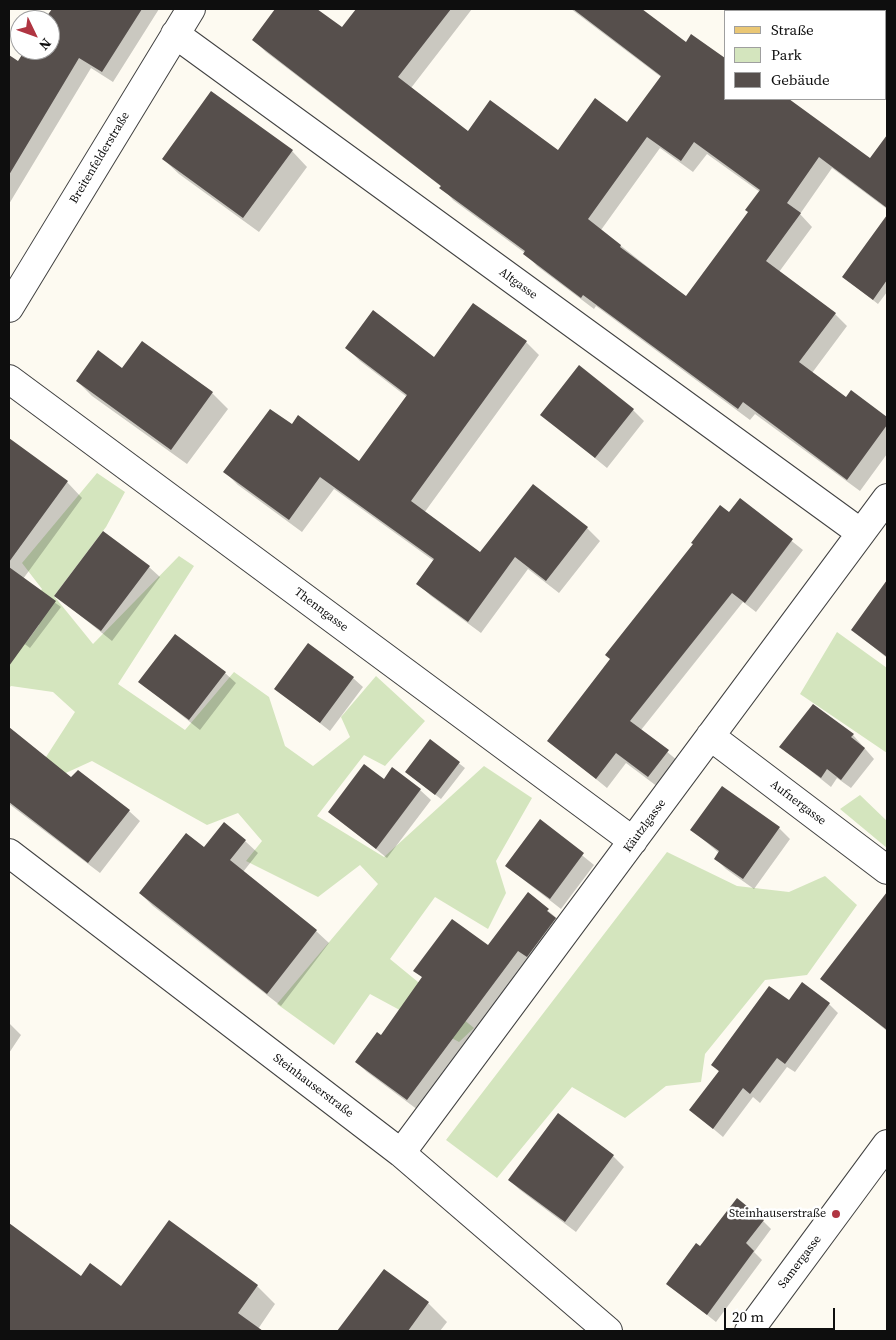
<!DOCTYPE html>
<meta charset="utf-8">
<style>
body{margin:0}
#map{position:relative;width:896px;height:1340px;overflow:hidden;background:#fdfaf1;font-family:"Source Serif 4",serif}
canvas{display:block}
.frame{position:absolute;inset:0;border:10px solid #0e0e0e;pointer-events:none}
.legend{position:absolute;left:724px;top:10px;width:162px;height:90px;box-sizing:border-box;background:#fff;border:1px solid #9f9f9f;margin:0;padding:6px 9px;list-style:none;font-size:15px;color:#0e0e0e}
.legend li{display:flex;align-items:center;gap:10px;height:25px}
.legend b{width:25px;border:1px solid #9f9f9f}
.north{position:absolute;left:10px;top:10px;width:50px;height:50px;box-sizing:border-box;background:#fff;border:1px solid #9f9f9f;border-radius:50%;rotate:132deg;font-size:14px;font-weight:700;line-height:20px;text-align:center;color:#0e0e0e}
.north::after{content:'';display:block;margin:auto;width:18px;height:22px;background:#b03542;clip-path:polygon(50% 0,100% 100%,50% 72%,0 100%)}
.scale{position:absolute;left:724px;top:1308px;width:111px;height:22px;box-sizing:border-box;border:2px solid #0e0e0e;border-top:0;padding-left:6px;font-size:15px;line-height:18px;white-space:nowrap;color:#0e0e0e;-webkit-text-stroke:4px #fff;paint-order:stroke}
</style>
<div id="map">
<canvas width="896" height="1340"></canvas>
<div class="frame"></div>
<ul class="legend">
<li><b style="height:6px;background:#eac775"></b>Straße</li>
<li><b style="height:14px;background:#d4e5be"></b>Park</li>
<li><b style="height:14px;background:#564f4c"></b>Gebäude</li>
</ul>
<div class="north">N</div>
<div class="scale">20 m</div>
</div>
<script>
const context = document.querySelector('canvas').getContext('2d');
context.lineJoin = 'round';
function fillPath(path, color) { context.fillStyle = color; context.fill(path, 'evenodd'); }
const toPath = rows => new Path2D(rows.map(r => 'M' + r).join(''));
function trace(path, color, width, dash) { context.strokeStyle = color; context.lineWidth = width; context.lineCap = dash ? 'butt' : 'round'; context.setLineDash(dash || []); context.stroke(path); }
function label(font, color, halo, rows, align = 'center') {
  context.font = font + ' "Source Serif 4",serif'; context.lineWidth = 5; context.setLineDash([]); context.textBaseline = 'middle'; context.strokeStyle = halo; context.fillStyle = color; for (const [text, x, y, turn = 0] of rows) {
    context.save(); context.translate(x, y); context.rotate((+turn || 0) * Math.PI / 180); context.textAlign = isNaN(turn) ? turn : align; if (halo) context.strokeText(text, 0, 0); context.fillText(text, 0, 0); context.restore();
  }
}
fillPath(toPath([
 [97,473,125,492,106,527,54,596,93,644,179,556,194,566,118,684,185,730,234,672,269,697,285,746,313,766,350,737,341,717,376,676,425,721,385,766,364,755,317,816,384,857,484,766,532,798,496,861,506,893,488,929,435,897,390,959,474,1028,459,1042,370,994,334,1045,277,1004,378,884,360,865,318,897,246,861,262,841,238,813,207,825,92,761,57,777,37,771,75,712,53,692,11,686,9,688,9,632,25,644,39,625,23,613,42,589,22,563],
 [837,632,887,668,887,753,800,694],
 [860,795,887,821,887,848,840,809],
 [667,852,737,886,789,892,825,876,857,905,807,975,765,980,705,1054,701,1082,666,1086,625,1118,572,1087,497,1178,446,1140]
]), '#d4e5be');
fillPath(toPath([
 [53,9,159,9,113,82,91,68,9,204,9,64,27,76,45,50,50,50,50,20,46,20],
 [278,9,315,9,342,29,358,9,472,9,411,88,468,133,558,151,627,124,661,77,571,9,640,9,686,43,725,99,787,99,870,159,887,137,887,209,832,168,800,214,812,227,779,272,835,314,847,326,812,373,847,399,852,392,887,418,887,454,860,491,755,414,750,420,596,306,594,309,537,266,525,253,453,200,442,187,266,52,254,40],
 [660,148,693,172,707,154,760,192,749,212,687,298,601,230],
 [212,92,292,151,307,167,259,232,179,174,163,159],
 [864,249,887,266,887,292,878,304,843,277],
 [142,342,212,393,228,409,187,464,92,396,77,381,123,369],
 [526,342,539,355,424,513,480,554,587,528,600,541,559,593,528,569,481,633,431,596,418,584,434,561,334,489,302,532,238,485,225,472,292,426,359,462,407,397,360,361,347,348,435,358],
 [633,410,644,421,607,468,542,415],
 [11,441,67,482,82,498,23,579,61,607,30,648,9,632,9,443],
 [740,500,803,550,756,612,743,602,641,730,678,761,658,787,626,763,607,788,549,741],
 [103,533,149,567,160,577,112,641,56,596],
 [887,583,887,658,853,630],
 [225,673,236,683,200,730,140,682],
 [353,678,363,687,330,731,276,689],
 [813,705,853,735,874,759,851,788,837,778,831,787,781,747],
 [9,729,72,779,129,811,140,821,100,873,9,804],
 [430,741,465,768,441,799,412,777],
 [384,781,420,790,431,800,387,858,330,812],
 [722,788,779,828,790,839,754,889,726,869,716,859,719,853,692,830],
 [540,821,594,865,561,909,506,866],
 [245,841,258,853,243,872,316,931,329,943,281,1006,153,906,140,893,205,849],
 [528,894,559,920,418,1110,367,1072,356,1062,381,1036,423,978,415,970,488,947],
 [873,913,887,924,887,1031,822,978],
 [789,1002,829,1004,838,1013,795,1072,787,1067,760,1103,753,1097,723,1137,691,1110,719,1072,713,1065],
 [9,1023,21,1035,9,1053],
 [558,1115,613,1156,624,1167,576,1232,520,1190,509,1180],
 [763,1221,771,1229,754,1252,762,1260,716,1322,668,1284,700,1248],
 [9,1225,81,1277,121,1287,257,1286,275,1304,258,1329,261,1331,9,1331],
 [384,1271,428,1303,447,1322,440,1331,339,1331]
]), '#0003');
fillPath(toPath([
 [52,9,142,9,102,72,79,58,9,175,9,55,18,61,25,50,50,50,50,20,44,20],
 [275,9,317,9,342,27,356,9,451,9,398,77,468,131,490,100,558,150,595,98,627,122,661,76,573,9,642,9,686,42,691,34,725,58,725,99,789,99,870,158,887,135,887,208,819,157,787,203,801,213,766,261,836,313,799,362,846,397,851,390,887,417,887,425,847,480,743,402,738,409,583,295,581,298,523,254,525,251,439,188,441,186,252,40],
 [647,137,681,161,694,142,760,190,745,210,748,212,686,296,620,247,621,245,588,219],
 [211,91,293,150,243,218,162,159],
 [887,215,887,280,873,300,842,277],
 [473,303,527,341,411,501,480,552,533,484,588,527,546,581,515,557,468,622,416,584,434,559,320,477,289,520,223,472,270,409,292,424,298,415,359,461,407,395,345,348,373,310,434,357],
 [142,341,213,392,171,450,76,381,98,350,122,368],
 [579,365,634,409,595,458,540,415],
 [9,438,68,481,9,562],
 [740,498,793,539,745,603,732,593,630,721,669,750,648,777,616,753,596,779,547,741,610,659,605,655,693,544,691,543,720,505,729,512],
 [103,531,150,566,101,631,54,596],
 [9,567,56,601,9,666],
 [887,580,887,657,851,630],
 [175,634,226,672,189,720,138,682],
 [308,643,354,677,320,723,274,689],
 [813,704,854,734,851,737,865,748,841,780,827,769,821,778,779,747],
 [9,727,71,777,78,770,130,810,88,863,9,802],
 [430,739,460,762,435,795,405,772],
 [364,764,384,779,392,767,421,789,376,849,328,812],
 [722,786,780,827,743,879,714,859,719,851,690,830],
 [540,819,584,853,550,899,505,866],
 [224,822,246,840,230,860,317,930,267,994,139,893,186,833,204,847],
 [528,892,549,909,547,911,556,918,527,957,518,951,407,1100,355,1062,377,1032,381,1035,422,977,413,971,452,919,488,945],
 [887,892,887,1030,820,979],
 [802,982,830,1003,785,1064,777,1058,750,1094,743,1088,713,1129,689,1110,719,1071,711,1065,769,986,789,1000],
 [558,1113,614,1155,565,1222,508,1180],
 [737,1198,764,1220,746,1243,754,1251,707,1315,666,1284,696,1243,700,1246],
 [169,1220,258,1285,238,1313,263,1331,9,1331,9,1223,81,1276,90,1263,121,1286],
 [384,1269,429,1302,408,1331,337,1331]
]), '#564f4c');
const street = toPath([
 [175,34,861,533],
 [9,308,191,9],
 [9,379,633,841],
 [710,736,887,870],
 [9,853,401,1153,608,1331],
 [401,1153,887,498],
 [749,1331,887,1144]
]);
const primary = toPath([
 [826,9,829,11],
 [885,50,887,51]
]);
trace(street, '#414141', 30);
trace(primary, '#1f1f1f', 30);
trace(street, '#fff', 28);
trace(primary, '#eac775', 28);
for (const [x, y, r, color] of [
 [836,1214,5,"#b03542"]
]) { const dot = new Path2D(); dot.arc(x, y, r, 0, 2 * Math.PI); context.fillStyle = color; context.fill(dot); trace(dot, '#fff', 2); }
label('12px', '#0e0e0e', '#fff', [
 ["Breitenfelderstraße",100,158,-59],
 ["Altgasse",518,284,36],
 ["Thenngasse",321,610,37],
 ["Aufnergasse",798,803,37],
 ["Käutzlgasse",645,826,-54],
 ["Steinhauserstraße",313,1086,37],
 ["Samergasse",800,1262,-53]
]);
label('12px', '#0e0e0e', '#fff', [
 ["Steinhauserstraße",826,1214]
], 'right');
</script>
